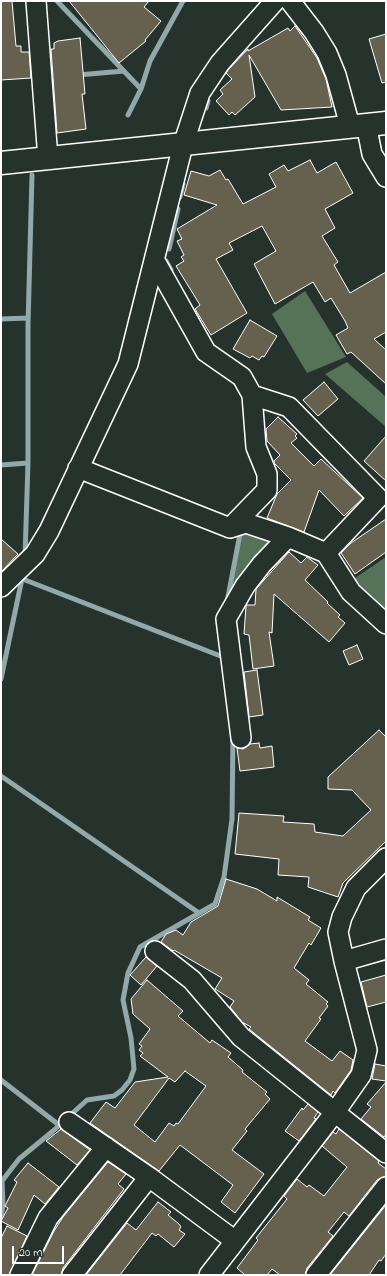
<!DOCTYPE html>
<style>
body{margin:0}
#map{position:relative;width:387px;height:1276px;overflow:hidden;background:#26332d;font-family:"Indie Flower",sans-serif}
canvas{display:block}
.frame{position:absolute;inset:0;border:2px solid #fff;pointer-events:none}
.scale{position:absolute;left:12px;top:1246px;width:52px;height:18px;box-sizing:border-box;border:2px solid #fff;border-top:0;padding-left:5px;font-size:12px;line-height:14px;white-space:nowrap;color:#fff;-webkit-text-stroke:3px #26332d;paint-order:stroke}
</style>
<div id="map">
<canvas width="387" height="1276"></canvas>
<div class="frame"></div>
<div class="scale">20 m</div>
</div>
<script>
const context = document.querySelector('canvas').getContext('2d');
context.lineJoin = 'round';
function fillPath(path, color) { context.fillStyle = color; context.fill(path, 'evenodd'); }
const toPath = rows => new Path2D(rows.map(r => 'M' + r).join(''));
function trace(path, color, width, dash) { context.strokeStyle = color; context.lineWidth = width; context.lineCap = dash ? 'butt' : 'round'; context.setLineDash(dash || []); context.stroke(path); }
fillPath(toPath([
 [305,291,346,357,307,373,272,314],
 [347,362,386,397,386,427,325,374],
 [242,530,278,541,223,613,239,531],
 [386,557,386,616,352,580]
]), '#567259');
trace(toPath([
 [57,1,141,89],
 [78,75,124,71],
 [206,108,208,101],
 [128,115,141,89,150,61,183,1],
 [180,197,183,184],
 [169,249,178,209],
 [166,261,171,270],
 [1,319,28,318],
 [1,465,28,463],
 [25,556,28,463,28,325,32,175],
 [20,578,223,657],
 [227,602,240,534],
 [1,679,23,574],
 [1,776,199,913],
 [1,1080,59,1125],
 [1,1216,3,1206,2,1181,19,1159,53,1131,87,1100,114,1096,122,1090,130,1080,134,1069,131,1038,123,1000,128,973,140,947,215,904,224,877,232,819,233,735]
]), '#92a8a9', 5);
const building = toPath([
 [1,1,12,1,16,46,21,46,21,52,29,52,31,78,1,80,1,1],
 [69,1,149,1,144,7,161,21,145,40,146,41,119,63,69,1],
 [295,26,317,58,326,79,332,107,281,110,249,55,255,97,235,115,232,112,229,115,216,101,223,94,220,90,232,79,226,73,228,70,248,49,248,51,288,28,290,31,295,26],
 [386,34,386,82,382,83,369,39,386,34],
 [80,38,85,94,82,94,86,129,57,133,51,49,54,49,54,43,58,41,80,38],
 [310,160,317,173,336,162,353,193,325,209,335,228,322,236,338,262,334,265,350,293,386,272,386,332,374,339,386,350,386,384,351,352,347,354,336,335,348,328,345,321,331,298,325,302,313,282,275,304,254,264,276,251,262,226,229,243,233,250,216,259,247,313,211,335,195,309,200,305,176,266,184,261,181,257,184,255,177,241,182,239,177,229,217,205,184,195,191,171,209,176,220,170,226,180,228,179,243,204,276,187,269,174,284,165,288,171,310,160],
 [250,320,277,336,264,357,262,356,259,360,252,356,250,358,233,349,250,320],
 [324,382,338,399,318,416,303,400,324,382],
 [278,417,297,434,295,436,297,438,291,443,314,466,321,459,363,498,344,516,319,490,304,532,267,518,277,494,291,480,274,463,274,461,280,455,267,441,266,429,278,417],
 [386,436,386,481,364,461,386,436],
 [386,519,386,552,355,574,341,553,351,543,386,519],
 [1,539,18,554,1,572,1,539],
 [289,552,301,563,307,557,318,565,305,580,328,602,327,603,340,615,338,617,345,623,329,642,274,594,272,633,269,632,274,666,253,669,249,635,244,634,246,606,247,605,255,605,256,589,289,552],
 [357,645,363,659,349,665,343,651,357,645],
 [257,670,263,715,249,717,244,672,257,670],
 [379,730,386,737,386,841,343,883,338,897,308,887,309,877,278,875,279,859,235,854,239,813,284,816,283,822,314,824,315,832,343,836,371,810,352,790,328,789,328,777,379,730],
 [259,743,260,748,272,746,274,767,240,771,237,748,243,749,250,744,259,743],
 [226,879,257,889,277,901,277,897,310,917,308,920,321,928,311,945,309,943,294,968,309,980,306,984,328,1002,326,1004,328,1006,319,1018,321,1019,305,1041,332,1061,340,1051,353,1060,351,1070,335,1093,333,1091,331,1095,249,1029,251,1027,242,1022,230,1007,234,1001,215,989,222,978,174,950,173,951,161,942,166,934,176,930,183,935,191,922,218,906,226,879],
 [146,957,157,966,141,985,130,975,146,957],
 [386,975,386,1002,367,1007,361,982,386,975],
 [147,980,183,1011,178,1016,210,1043,212,1040,231,1053,228,1057,243,1070,242,1072,267,1092,265,1094,270,1099,245,1129,247,1131,232,1150,264,1174,235,1213,221,1202,233,1185,180,1145,159,1171,90,1123,106,1102,115,1108,135,1082,168,1077,140,1056,143,1053,139,1050,142,1046,139,1044,150,1029,133,1014,131,999,147,980],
 [185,1071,206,1086,178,1124,176,1123,174,1126,169,1123,155,1142,134,1125,169,1078,175,1082,185,1071],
 [375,1064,386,1066,386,1081,372,1079,375,1064],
 [386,1082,386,1134,384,1137,361,1119,371,1107,367,1104,386,1082],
 [308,1104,318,1112,314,1118,316,1119,299,1141,285,1131,302,1108,303,1110,308,1104],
 [61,1129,90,1150,77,1165,46,1141,61,1129],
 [339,1129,379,1161,378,1163,386,1169,386,1176,377,1180,349,1216,344,1212,328,1232,333,1236,307,1268,305,1275,280,1275,272,1269,267,1275,245,1275,237,1268,258,1240,256,1238,287,1199,284,1196,297,1179,307,1187,309,1185,324,1196,347,1167,322,1146,333,1132,336,1134,339,1129],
 [108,1162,126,1174,118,1184,124,1189,63,1268,61,1275,32,1275,54,1231,63,1217,108,1162],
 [28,1163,59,1187,45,1204,34,1195,18,1230,1,1221,8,1208,5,1206,17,1182,14,1180,28,1163],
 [158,1202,171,1212,168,1215,179,1224,181,1227,179,1230,185,1234,174,1247,158,1234,156,1236,152,1233,120,1275,86,1275,127,1223,136,1230,158,1202],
 [386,1205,386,1254,381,1261,379,1260,369,1275,330,1275,386,1205],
 [7,1226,27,1236,9,1275,1,1275,1,1238,7,1226]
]);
fillPath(building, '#66614f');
trace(building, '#fff', 1);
const street = toPath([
 [36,1,48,159],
 [290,1,314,32,327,53,336,75,350,126],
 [366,124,372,154,386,177],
 [155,261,206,352,242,377,252,395,256,447,267,474,267,490,230,528],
 [252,395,289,407,378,498,326,553],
 [78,468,230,528,246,523,288,537,326,553,351,592,386,624],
 [1,587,35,554,49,531,128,364,183,145,200,93,220,63,275,1],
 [241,738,226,619,245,586,262,564,288,537],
 [155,951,192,980,241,1037,386,1153],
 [344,961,386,949],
 [69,1122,149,1177,234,1240],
 [20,1275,48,1218,106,1147],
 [72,1275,149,1177],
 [209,1275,335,1112,361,1075,367,1050,344,961,338,932,342,917,356,888,386,858],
 [316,1275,386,1187]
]);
const secondary = toPath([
 [1,163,386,123]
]);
trace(street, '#fff', 22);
trace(secondary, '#fff', 25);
trace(street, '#26332d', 19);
trace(secondary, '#26332d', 22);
</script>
